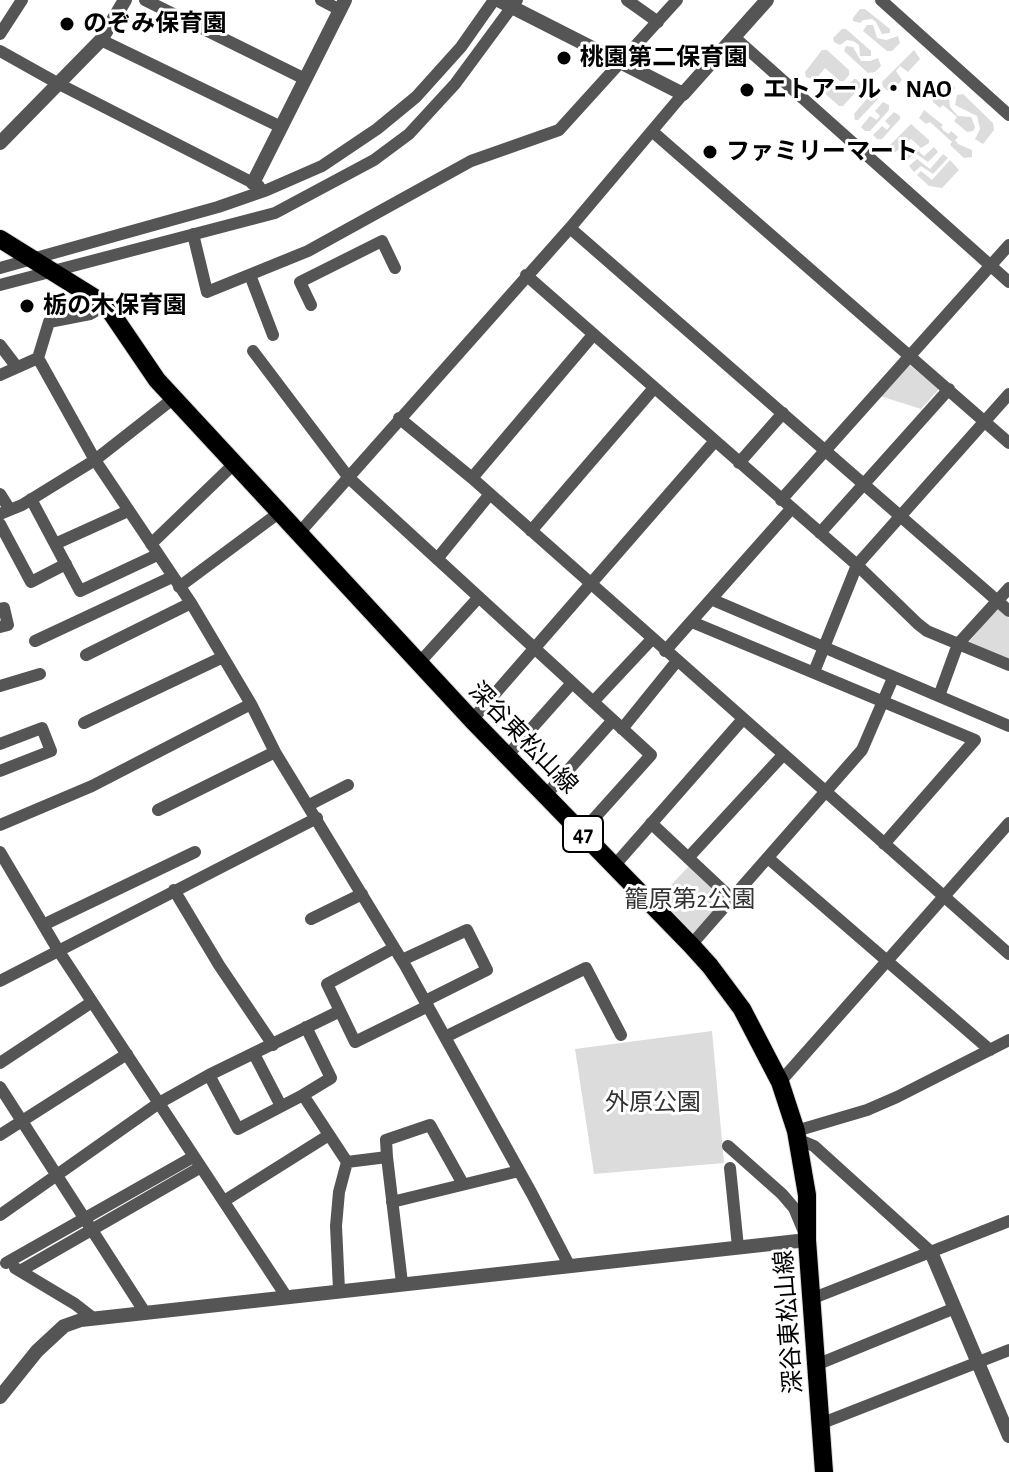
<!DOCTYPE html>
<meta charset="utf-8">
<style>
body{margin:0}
canvas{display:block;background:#fff}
</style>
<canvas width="1009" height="1472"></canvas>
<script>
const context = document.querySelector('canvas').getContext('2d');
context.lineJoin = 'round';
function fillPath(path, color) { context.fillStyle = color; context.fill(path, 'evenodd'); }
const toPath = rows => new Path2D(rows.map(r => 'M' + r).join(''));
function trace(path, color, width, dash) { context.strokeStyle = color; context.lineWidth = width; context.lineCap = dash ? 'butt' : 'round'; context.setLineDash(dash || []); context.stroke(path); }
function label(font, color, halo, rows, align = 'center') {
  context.font = font + ' "Alegreya Sans","Noto Sans JP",sans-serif'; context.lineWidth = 6; context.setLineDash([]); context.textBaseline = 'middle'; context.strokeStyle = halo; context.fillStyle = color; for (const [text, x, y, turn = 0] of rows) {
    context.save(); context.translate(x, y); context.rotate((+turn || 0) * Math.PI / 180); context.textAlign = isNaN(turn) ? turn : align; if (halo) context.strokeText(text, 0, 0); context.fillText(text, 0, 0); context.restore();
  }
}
fillPath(toPath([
 [860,9,865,9,890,29,890,33,882,34,876,22,872,19,863,20,860,23,853,21,853,18],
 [867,25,873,25,877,38,886,40,898,36,900,43,892,51,887,51,863,31],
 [842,29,846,29,871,51,871,56,860,56,859,45,853,41,847,40,840,45,834,42,833,38],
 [846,46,853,47,861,61,870,61,878,58,881,66,875,72,868,73,844,51],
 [822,50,827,50,849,70,849,75,844,81,840,81,825,68,815,80,806,77,805,72],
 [914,50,920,59,908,72,900,66,896,71,902,80,893,91,888,91,883,87,882,82],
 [826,77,842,91,854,79,856,79,862,85,843,106,839,106,819,88,819,83],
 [950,82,955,88,949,99,950,107,958,116,971,117,975,127,973,131,967,132,954,121,957,117,943,105,940,108,933,102,933,98,945,83],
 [874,93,878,99,858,120,855,120,854,114,871,94],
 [963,94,993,123,994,130,983,144,975,139,980,129,977,116,955,105,957,95],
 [883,102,889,105,889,110,870,131,865,131,861,127,870,116,877,120,880,116,875,111],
 [924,110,943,125,941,127,944,131,949,134,951,131,958,137,955,140,958,144,972,150,972,157,964,158,950,145,952,142,930,122,926,124,919,118],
 [894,112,900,116,900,119,882,139,877,139,873,135,882,126,887,130,890,126,885,121],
 [911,124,929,140,929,143,921,148,911,139,893,154,889,146],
 [911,145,924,156,934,147,938,152,928,162,915,153,906,161,902,162,899,157],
 [943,154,948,158,933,174,921,166,914,172,909,166,917,159,930,169],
 [950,160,959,170,942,188,929,186,917,175,921,171,932,180],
 [906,362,939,389,921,409,877,395],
 [997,608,1009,618,1009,660,969,642],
 [689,866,726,900,689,937,656,901],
 [712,1031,724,1163,594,1174,575,1049]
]), '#dcdcdc');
const primary = toPath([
 [0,239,106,305,157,380,472,720,691,945,710,966,742,1009,780,1082,796,1131,807,1195,807,1240,824,1472]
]);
trace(primary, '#dbdbdb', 20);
trace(toPath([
 [145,0,305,79],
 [321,0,340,10],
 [627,0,658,22],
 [881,0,1009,115],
 [0,34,22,0],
 [734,37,1009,282],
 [101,40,281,127],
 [0,51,59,84,259,186],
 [653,132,1009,443],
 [570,228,1009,611],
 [193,234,207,292,308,251,471,161,559,130,677,0],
 [0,268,218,207,267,190,322,166,377,129,416,97,461,47,494,0],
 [250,275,273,335],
 [526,275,857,565,918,624,927,631,1009,665],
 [0,285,275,213,374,160,409,134,455,84,517,0],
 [311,305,300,282,382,241,395,268],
 [0,345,16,366],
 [253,351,349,478,651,755,581,833],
 [38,358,95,460,191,603,251,704,275,752,406,967,532,1194,569,1265],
 [0,375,38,358,49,322,90,314,106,305],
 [399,418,472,478,1009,954],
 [739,463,783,413],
 [472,478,593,335],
 [0,494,10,510],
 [31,499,80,591,157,555],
 [781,500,1009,245],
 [0,514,22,505,95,460,174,398],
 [0,524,31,582,66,564],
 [531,531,654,388],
 [300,532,570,228,683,94],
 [820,533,949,389],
 [55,544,128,511],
 [151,544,235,463],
 [437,559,490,494],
 [179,587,280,512],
 [713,600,1009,726],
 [0,609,4,608,8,625,0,627],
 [692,622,975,740,884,844],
 [35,641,172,577],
 [665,651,791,509],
 [86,655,191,603],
 [419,663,479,597],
 [814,672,857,565,1009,394],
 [0,686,40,674],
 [939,696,958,644,1009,588],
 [593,702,652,639],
 [472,720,715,441],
 [84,723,223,657],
 [622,729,677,661],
 [0,744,42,728,51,751,0,771],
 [507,756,572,683],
 [545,796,613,720],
 [309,805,348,785],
 [158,810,275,752],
 [651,823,732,899],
 [0,825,92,786,251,704],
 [0,852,58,950,286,1296],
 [688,858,783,755],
 [768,858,990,1050],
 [614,866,743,719],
 [174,890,219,965,273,1045],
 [311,919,362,894],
 [43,925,195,852],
 [691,945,862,750,893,678],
 [394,948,327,984,355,1042,428,1006],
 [402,960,467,930,487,970,425,1001],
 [0,981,317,818],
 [306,1027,331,1078,303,1095,347,1162,339,1192,336,1226,339,1290],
 [445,1037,586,968,621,1035],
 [254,1054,281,1106],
 [0,1063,92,1002],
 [209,1075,238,1129,303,1095],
 [780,1082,1009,823],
 [0,1087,144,1311],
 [796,1131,867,1110,897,1097,1009,1040],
 [0,1135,127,1054],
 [797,1139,814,1146,931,1252],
 [728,1146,782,1194,794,1208,804,1232],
 [387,1157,386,1140,430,1125,463,1184],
 [347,1162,387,1157,402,1283],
 [730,1168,738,1247],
 [224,1201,329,1135],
 [392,1202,519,1171],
 [0,1215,159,1103,209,1075,340,1011],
 [6,1263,193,1157],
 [15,1268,75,1304,93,1318],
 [20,1271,201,1167],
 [811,1299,1009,1221],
 [816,1365,955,1308],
 [820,1424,1009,1350]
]), '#555', 12);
trace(toPath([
 [498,0,683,94,767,0],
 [0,143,101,40,125,0],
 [253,183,345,0],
 [931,1252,1009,1436],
 [0,1397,37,1351,64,1326,81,1320,807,1240]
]), '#555', 14);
trace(primary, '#000', 18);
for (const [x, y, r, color] of [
 [67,24,8,"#000"],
 [564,58,8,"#000"],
 [747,90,8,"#000"],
 [710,152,8,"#000"],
 [27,306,8,"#000"]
]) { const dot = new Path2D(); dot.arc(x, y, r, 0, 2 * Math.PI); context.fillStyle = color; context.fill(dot); trace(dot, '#fff', 3); }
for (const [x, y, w] of [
 [583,834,40]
]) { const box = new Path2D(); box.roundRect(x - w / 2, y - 18, w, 36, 6); context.fillStyle = '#fff'; context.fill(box); trace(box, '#000', 2); }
label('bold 22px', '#000', null, [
 ["47",583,834]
]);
label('bold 24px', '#000', '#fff', [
 ["のぞみ保育園",83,24],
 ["桃園第二保育園",580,58],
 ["エトアール・NAO",763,90],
 ["ファミリーマート",726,152],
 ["栃の木保育園",43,306]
], 'left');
label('24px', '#000', '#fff', [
 ["深谷東松山線",523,738,46],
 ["深谷東松山線",789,1322,-94]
]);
label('24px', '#333', '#fff', [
 ["籠原第2公園",690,900],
 ["外原公園",653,1103]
]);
</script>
